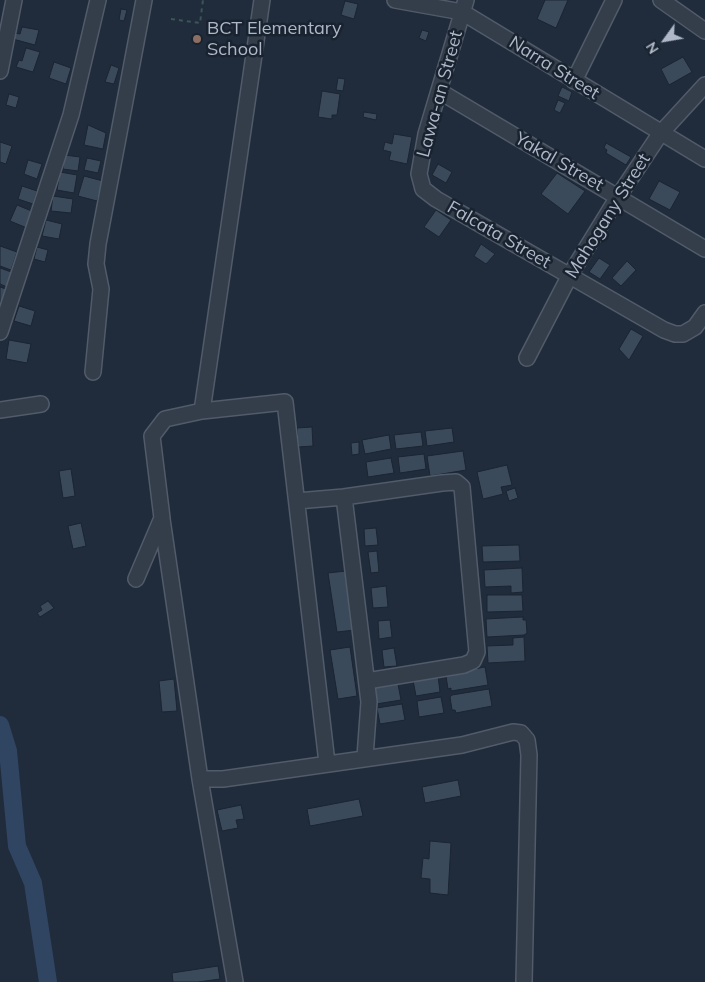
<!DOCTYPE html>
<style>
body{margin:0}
#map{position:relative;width:705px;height:982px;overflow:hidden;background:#202c3b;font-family:Mulish,sans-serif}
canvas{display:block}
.north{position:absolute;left:640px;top:15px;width:50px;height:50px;-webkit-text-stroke:4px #192330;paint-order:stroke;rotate:238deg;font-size:14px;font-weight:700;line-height:20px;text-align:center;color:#aeb8c8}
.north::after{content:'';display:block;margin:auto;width:18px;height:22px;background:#aeb8c8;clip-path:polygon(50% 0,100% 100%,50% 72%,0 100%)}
</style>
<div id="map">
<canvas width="705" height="982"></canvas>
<div class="north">N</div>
</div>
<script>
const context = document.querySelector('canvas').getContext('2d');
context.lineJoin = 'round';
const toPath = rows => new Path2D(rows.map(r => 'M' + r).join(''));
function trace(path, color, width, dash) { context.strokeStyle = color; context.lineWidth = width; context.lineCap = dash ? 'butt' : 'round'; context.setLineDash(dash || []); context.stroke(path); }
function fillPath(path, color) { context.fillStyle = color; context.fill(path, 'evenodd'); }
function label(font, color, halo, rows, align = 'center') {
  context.font = font + ' Mulish,sans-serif'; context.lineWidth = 5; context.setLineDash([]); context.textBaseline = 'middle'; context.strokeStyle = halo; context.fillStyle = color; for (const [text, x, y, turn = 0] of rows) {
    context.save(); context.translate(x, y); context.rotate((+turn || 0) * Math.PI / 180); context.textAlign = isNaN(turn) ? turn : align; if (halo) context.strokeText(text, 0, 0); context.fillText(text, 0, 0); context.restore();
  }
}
trace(toPath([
 [0,725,8,751,17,846,33,883,48,982]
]), '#304562', 18);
const building = toPath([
 [545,0,568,0,556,28,537,19,545,0],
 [345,1,358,4,354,19,341,15,345,1],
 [121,9,127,10,124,21,119,20,121,9],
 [22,27,39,30,35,45,13,39,14,33,20,34,22,27],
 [422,30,429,32,426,41,419,38,422,30],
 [26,48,40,52,33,72,16,67,19,60,22,61,26,48],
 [683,57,692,72,669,85,661,69,683,57],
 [54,62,71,68,66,84,49,78,54,62],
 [111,65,119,68,114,84,105,82,111,65],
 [338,78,345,79,343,91,336,90,338,78],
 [562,87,572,92,569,101,558,96,562,87],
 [322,91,340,94,337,115,332,115,332,119,318,117,322,91],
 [9,94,19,97,16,108,6,105,9,94],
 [558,100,565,103,560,113,554,110,558,100],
 [364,112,377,114,376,120,363,117,364,112],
 [88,125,106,133,103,149,84,145,88,125],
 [394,134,412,137,407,164,389,160,391,152,383,150,385,142,392,144,394,134],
 [0,142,12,146,6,164,0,162,0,142],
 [606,143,631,157,626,165,606,153,607,150,604,148,606,143],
 [64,155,80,157,78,171,63,169,64,155],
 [87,158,101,161,98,173,84,170,87,158],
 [28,160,42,164,37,179,24,174,28,160],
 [438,164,452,172,446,183,432,175,438,164],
 [60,172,77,175,74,193,57,190,60,172],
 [557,173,585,191,568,214,541,194,557,173],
 [84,176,103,181,97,201,78,196,84,176],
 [659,181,680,192,670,210,649,199,659,181],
 [22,186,37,191,33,204,18,199,22,186],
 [53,196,73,199,71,213,51,211,53,196],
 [17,205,34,212,27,228,10,221,17,205],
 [436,210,451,220,439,237,424,227,436,210],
 [46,220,62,224,59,239,42,236,46,220],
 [481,244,495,254,486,264,474,256,481,244],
 [0,246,17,252,11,270,0,266,0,246],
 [37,247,48,250,45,262,34,259,37,247],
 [599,258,610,265,600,279,589,272,599,258],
 [627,261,636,270,621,286,612,278,627,261],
 [0,268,14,273,9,288,0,284,0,268],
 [0,287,9,290,5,304,0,302,0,287],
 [19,306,35,311,31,326,14,321,19,306],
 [631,329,643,336,629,360,619,349,631,329],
 [9,340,31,344,27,363,6,359,9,340],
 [312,427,313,446,298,447,297,428,312,427],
 [452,428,454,442,427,446,425,431,452,428],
 [421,432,423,446,396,449,394,435,421,432],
 [389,435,391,449,365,454,362,440,389,435],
 [359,442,359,454,352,455,351,443,359,442],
 [463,451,466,470,430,476,427,456,463,451],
 [424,454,426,469,400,473,398,457,424,454],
 [391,458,394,473,368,477,366,462,391,458],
 [507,465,512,485,501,487,503,494,483,499,477,472,507,465],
 [71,469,75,496,63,498,59,471,71,469],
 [515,488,518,498,509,501,506,491,515,488],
 [81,523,86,546,73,549,68,526,81,523],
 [376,528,378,545,365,546,364,529,376,528],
 [519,545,520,561,483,562,482,546,519,545],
 [377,551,379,572,371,573,368,552,377,551],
 [522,568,523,592,511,593,511,586,485,587,484,570,522,568],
 [346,571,355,630,337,632,328,573,346,571],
 [386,586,388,607,373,608,371,588,386,586],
 [487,595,522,595,523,611,487,612,487,595],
 [48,601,54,608,40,617,37,613,42,610,40,606,48,601],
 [523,617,523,620,526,620,527,633,524,635,487,637,486,619,523,617],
 [390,620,392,637,379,639,378,621,390,620],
 [524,637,525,661,488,663,487,646,513,645,513,638,524,637],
 [350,647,357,696,338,699,330,650,350,647],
 [394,648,397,666,384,667,382,650,394,648],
 [485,667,488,685,451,691,451,688,448,689,446,676,448,674,485,667],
 [438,676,440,692,416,696,413,680,438,676],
 [174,679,177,711,162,712,159,681,174,679],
 [398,684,401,700,376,704,373,688,398,684],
 [489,689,492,706,456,713,455,710,452,710,450,697,452,695,489,689],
 [441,697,444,713,419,717,417,701,441,697],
 [402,704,405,720,380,724,377,708,402,704],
 [458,780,461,796,425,803,422,787,458,780],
 [359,799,363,816,310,826,307,809,359,799],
 [241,805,244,819,236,820,238,828,222,831,217,810,241,805],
 [430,841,451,843,448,895,430,893,430,879,421,878,423,858,429,859,430,841],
 [218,966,220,979,198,982,173,982,172,973,218,966]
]);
fillPath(building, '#3b4a5b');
trace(building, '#1b2532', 1);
const minor = toPath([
 [395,0,462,12,705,159],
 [466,0,426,134,419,174,423,189,436,199,664,330,675,334,683,334,695,327,705,313],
 [661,0,705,31],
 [0,71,14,0],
 [574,81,614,0],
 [439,91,705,249],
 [0,332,71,115,98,0],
 [527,358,570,275,618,197,660,134,705,85],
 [93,372,101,289,96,264,98,244,144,0],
 [0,410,41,404],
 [202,411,262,0],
 [344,497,369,702,365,757],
 [297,501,344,497,442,483,456,482,462,487,477,652,473,661,464,665,367,681],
 [162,519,200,779],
 [136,579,162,518,152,436,165,419,202,411,285,402,327,763],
 [235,982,200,779,223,779,462,745,513,732,521,733,527,740,529,755,524,982]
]);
trace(minor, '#515b69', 18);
trace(toPath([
 [171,19,200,23,203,0]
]), '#3c5556', 2, [4, 4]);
trace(minor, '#343e4b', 15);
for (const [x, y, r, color] of [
 [197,39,5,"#8d6e63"]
]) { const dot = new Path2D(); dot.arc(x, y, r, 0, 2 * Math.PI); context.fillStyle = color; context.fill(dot); trace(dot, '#192330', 2); }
label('18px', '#aeb8c8', '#192330', [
 ["BCT Elementary",207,29],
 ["School",207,50]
], 'left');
label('18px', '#aeb8c8', '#192330', [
 ["Narra Street",554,68,32],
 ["Lawa-an Street",440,94,-75],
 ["Yakal Street",559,162,30],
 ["Mahogany Street",608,216,-58],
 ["Falcata Street",499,235,30]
]);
</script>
